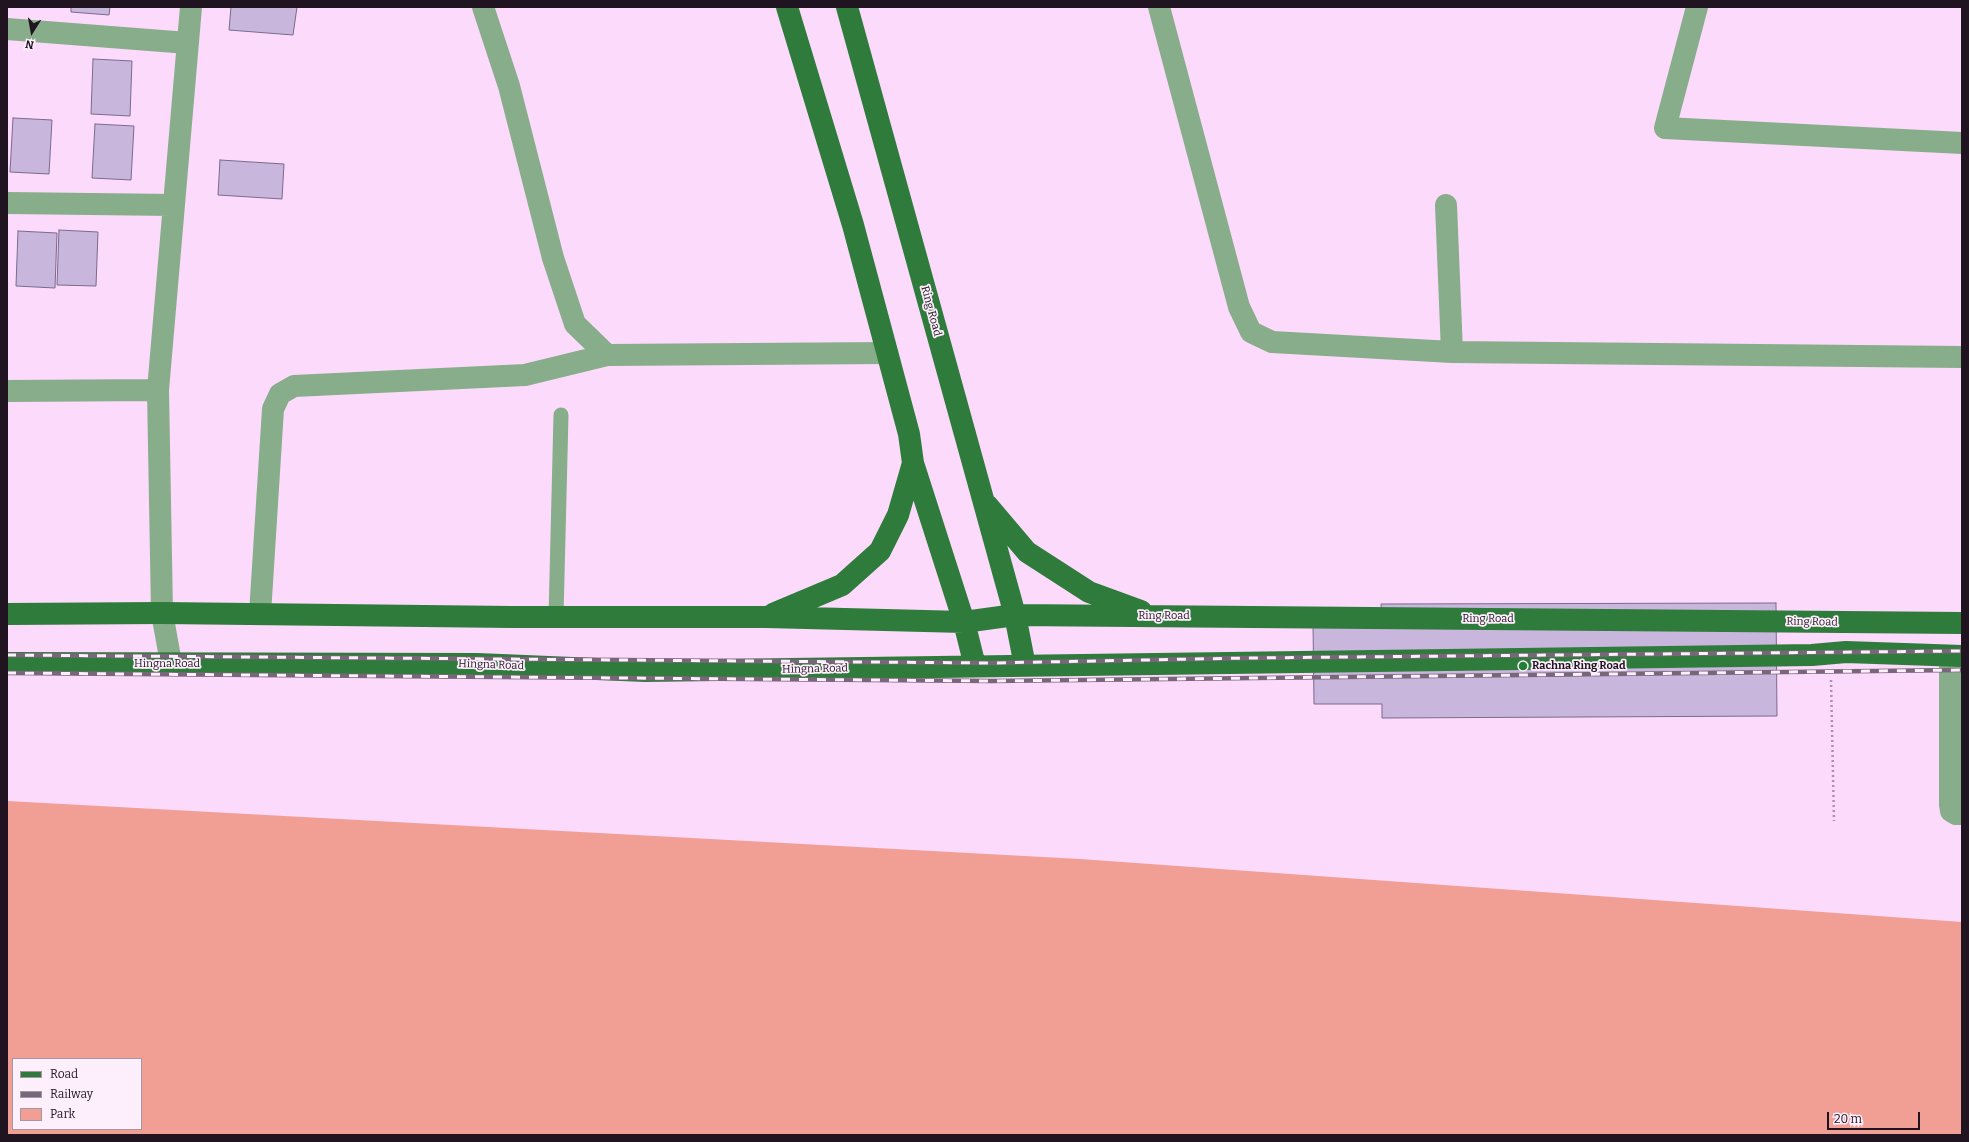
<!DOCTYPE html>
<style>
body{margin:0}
#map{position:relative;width:1969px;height:1142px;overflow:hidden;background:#fcdafb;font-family:Bitter,serif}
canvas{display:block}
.frame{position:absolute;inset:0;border:8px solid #1f141f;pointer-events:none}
.legend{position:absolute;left:12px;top:1058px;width:130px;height:72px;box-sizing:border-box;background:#fdeffc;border:1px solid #a497a4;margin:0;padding:5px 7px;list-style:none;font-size:12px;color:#1f141f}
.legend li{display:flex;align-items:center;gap:8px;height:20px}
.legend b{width:20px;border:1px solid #a497a4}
.north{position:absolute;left:12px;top:12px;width:40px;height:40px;-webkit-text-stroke:3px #fdeffc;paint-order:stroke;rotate:191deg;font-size:11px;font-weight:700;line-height:16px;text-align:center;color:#1f141f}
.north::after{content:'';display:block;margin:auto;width:14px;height:18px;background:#1f141f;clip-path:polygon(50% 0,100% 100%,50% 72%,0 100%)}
.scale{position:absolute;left:1827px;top:1112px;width:93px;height:18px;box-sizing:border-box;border:2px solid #1f141f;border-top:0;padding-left:5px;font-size:12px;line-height:14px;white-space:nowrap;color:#1f141f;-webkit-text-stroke:3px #fdeffc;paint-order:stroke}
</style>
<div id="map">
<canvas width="1969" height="1142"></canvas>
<div class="frame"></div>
<ul class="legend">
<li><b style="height:5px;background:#2f7b3b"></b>Road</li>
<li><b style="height:5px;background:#7a667a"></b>Railway</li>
<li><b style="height:11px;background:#f19f95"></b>Park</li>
</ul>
<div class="north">N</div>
<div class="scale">20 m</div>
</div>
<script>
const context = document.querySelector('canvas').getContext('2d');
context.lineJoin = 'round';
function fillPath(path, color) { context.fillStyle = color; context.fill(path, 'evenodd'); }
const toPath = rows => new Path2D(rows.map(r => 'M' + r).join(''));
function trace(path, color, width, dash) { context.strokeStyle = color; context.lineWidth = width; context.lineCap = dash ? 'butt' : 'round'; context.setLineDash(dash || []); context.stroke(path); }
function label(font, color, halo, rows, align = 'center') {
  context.font = font + ' Bitter,serif'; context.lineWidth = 3.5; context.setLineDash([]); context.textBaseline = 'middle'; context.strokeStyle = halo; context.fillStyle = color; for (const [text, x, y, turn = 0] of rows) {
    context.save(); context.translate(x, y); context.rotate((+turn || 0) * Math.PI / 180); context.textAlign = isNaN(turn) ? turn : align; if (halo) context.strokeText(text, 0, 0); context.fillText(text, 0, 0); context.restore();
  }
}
fillPath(toPath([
 [7,801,1080,859,1962,922,1962,1135,7,1135],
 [13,1059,141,1059,141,1129,13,1129]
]), '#f19f95');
const building = toPath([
 [71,7,110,7,109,15,71,12,71,7],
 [231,7,297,7,293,35,229,30,231,7],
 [93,59,132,61,130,116,91,114,93,59],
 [13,118,52,120,49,174,10,172,13,118],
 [95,124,134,126,131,180,92,178,95,124],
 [220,160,284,164,282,199,218,195,220,160],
 [59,230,98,232,96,286,57,285,59,230],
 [18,231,57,233,55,288,16,286,18,231],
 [1776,603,1777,716,1382,718,1382,704,1314,704,1313,622,1382,622,1381,604,1776,603]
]);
fillPath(building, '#c8b6dc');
trace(building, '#7b6a8d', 1);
trace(toPath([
 [1831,680,1834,821]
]), '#aa91aa', 2.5, [2, 3]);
trace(toPath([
 [556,617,561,415]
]), '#88ad8a', 15);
trace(toPath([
 [483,7,509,86,553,258,575,324,607,355,887,353],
 [1159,7,1239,307,1251,332,1272,342,1452,352,1962,357],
 [1697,7,1665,128,1962,143],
 [7,29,188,43],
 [7,203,174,205],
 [1446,205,1452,352],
 [7,391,158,390],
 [260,614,273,409,280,394,294,386,525,375,607,355],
 [1950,656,1950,805,1951,811,1956,814,1962,814],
 [171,663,162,613,158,390,191,7]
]), '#88ad8a', 22);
trace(toPath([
 [787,7,853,225,909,434,913,463,964,622,975,666],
 [847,7,1015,615,1025,666],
 [988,506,1027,552,1089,592,1141,611],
 [7,614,162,613,511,617,766,617,964,622,1015,615,1962,623],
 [773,614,842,585,880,551,898,515,913,463],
 [7,663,477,664,645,671,1812,655,1846,652,1962,656]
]), '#2f7b3b', 22);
const rail = toPath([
 [7,655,991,663,1247,658,1962,651],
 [7,673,992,681,1962,670]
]);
trace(rail, '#7a667a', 4.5);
trace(rail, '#fdeffc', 3, [9]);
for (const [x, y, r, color] of [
 [1523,666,5,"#1f8134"]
]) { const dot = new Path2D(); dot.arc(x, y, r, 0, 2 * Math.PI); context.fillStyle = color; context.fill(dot); trace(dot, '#fdeffc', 1.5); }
label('11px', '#1f141f', '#fdeffc', [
 ["Ring Road",931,311,75],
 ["Ring Road",1164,616],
 ["Ring Road",1488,619],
 ["Ring Road",1812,622,1],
 ["Hingna Road",167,664],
 ["Hingna Road",491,665,2],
 ["Hingna Road",815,669,-1]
]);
label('bold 11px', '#1f141f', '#fdeffc', [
 ["Rachna Ring Road",1532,666]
], 'left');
</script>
